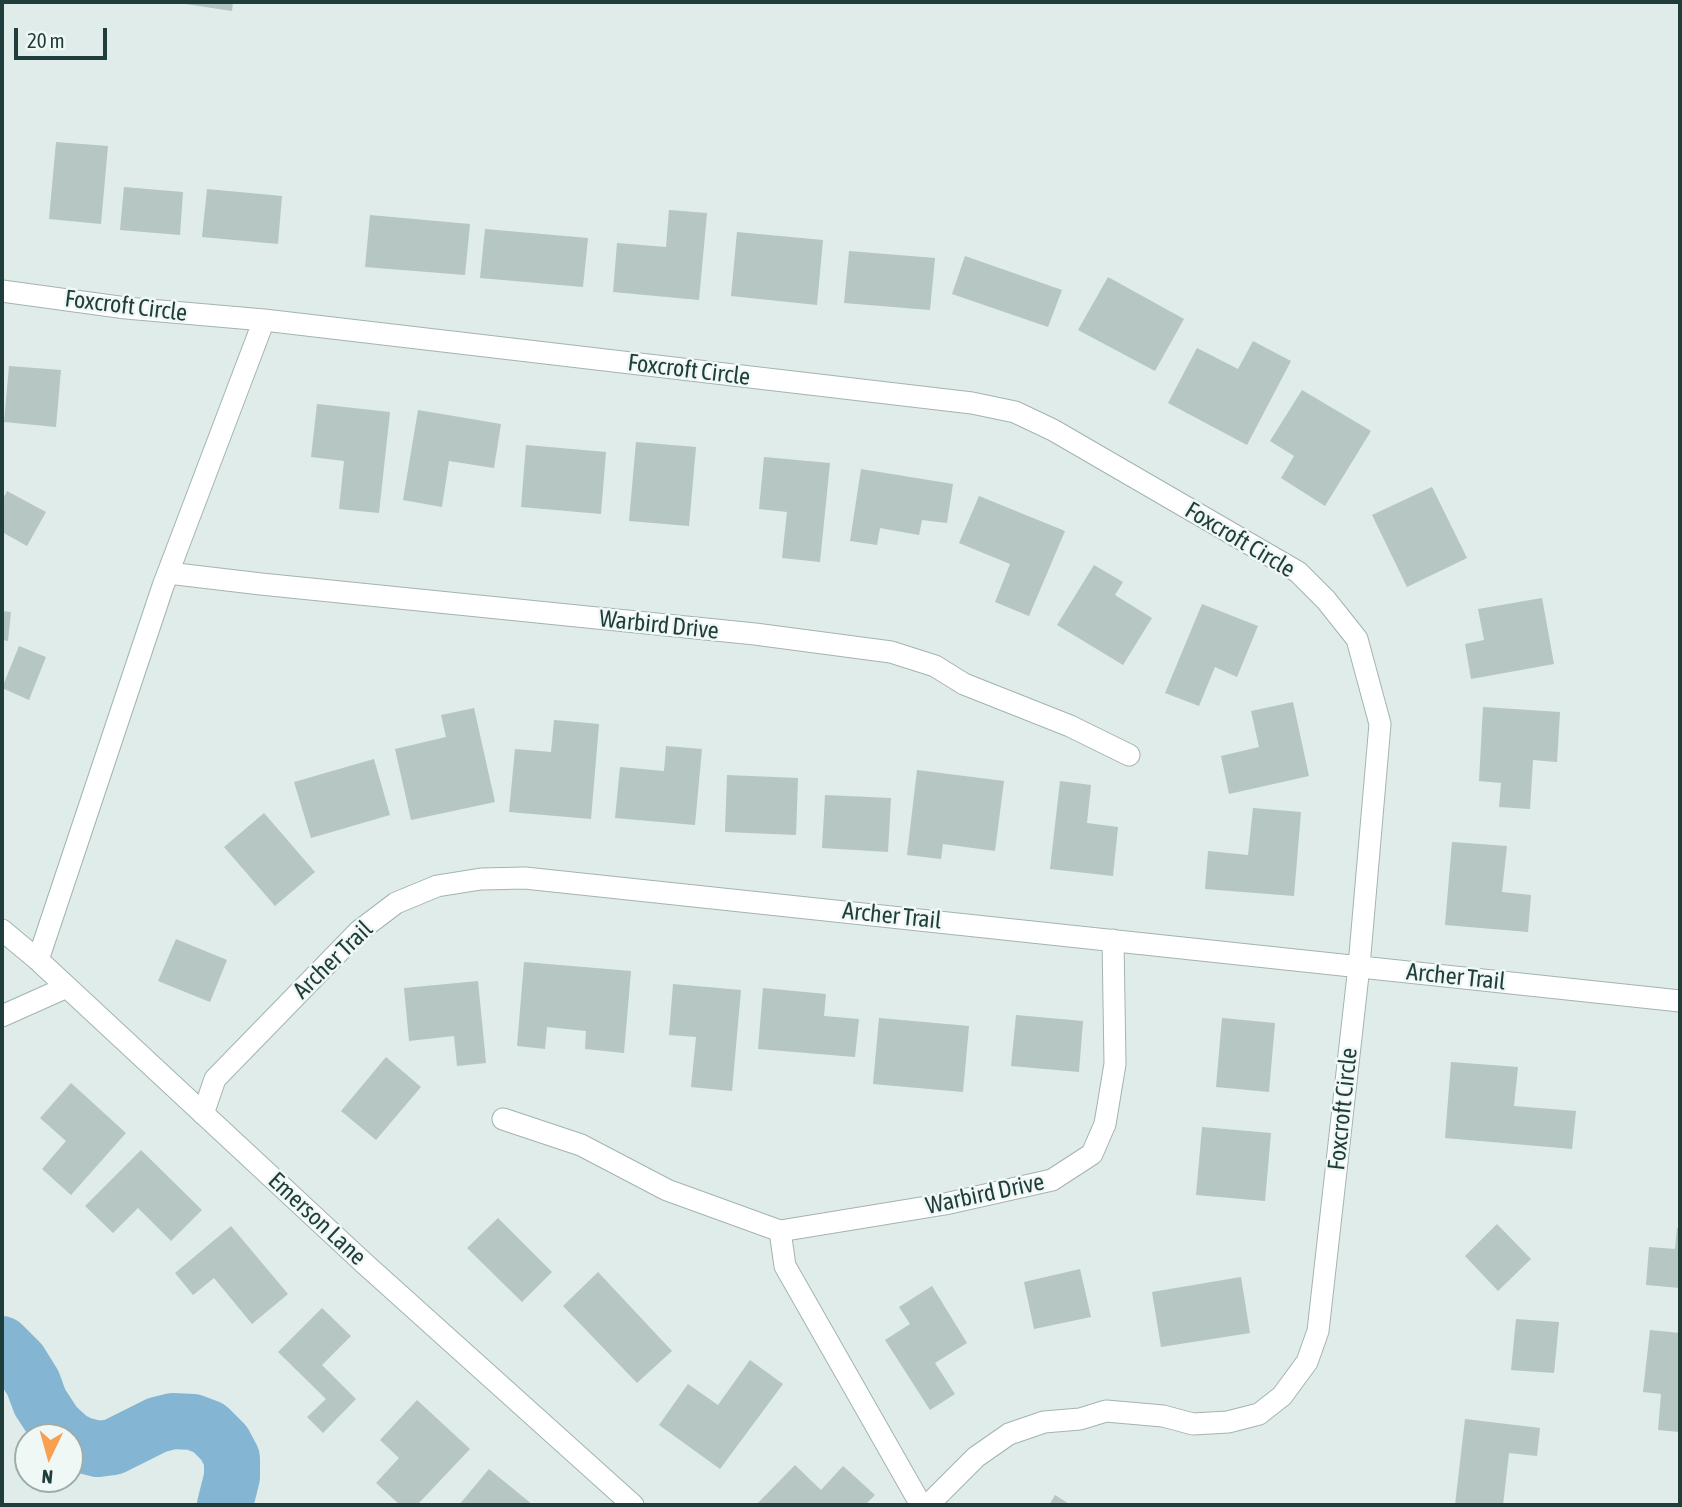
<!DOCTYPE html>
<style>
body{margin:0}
#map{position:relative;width:1682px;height:1507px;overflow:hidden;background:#dfece9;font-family:"Asap Condensed",sans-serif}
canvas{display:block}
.frame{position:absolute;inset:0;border:4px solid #1f3d3b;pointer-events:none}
.north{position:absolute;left:14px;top:1423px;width:70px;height:70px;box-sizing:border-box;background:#f0f8f6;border:2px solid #9cadab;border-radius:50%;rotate:185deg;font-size:19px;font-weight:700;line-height:28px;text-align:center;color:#1f3d3b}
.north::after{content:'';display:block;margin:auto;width:24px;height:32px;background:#f99f50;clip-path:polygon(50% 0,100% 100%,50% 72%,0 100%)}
.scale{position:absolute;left:14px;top:28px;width:93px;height:32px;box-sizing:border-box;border:4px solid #1f3d3b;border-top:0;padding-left:9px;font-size:21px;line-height:24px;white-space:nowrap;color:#1f3d3b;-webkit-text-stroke:5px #f0f8f6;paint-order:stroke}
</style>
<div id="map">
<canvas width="1682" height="1507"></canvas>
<div class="frame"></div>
<div class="north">N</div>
<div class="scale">20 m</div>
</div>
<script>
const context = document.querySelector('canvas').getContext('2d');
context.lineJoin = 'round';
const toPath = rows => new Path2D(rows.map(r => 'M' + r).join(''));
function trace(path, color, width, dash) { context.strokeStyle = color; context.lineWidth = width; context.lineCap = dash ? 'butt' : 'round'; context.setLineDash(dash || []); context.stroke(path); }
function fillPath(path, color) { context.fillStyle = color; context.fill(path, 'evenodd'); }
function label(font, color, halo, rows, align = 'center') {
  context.font = font + ' "Asap Condensed",sans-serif'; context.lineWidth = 5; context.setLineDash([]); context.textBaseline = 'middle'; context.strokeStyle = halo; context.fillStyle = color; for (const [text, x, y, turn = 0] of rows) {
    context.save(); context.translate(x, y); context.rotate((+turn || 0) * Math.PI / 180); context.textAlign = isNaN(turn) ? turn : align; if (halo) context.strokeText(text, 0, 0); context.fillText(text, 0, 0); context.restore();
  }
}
trace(toPath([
 [2,1344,20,1362,33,1383,40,1402,55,1425,68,1437],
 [70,1439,82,1445,98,1449,113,1447,157,1425,173,1421,193,1422,209,1428,224,1443,232,1458,232,1477,225,1505]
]), '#84b6d4', 56);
fillPath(toPath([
 [172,2,233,2,232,11],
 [56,142,108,146,101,224,49,219],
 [124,187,183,192,180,235,120,230],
 [207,189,282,196,278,244,202,237],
 [669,210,707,213,699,300,613,292,617,243,666,247],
 [370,215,470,224,465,275,365,267],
 [485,229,588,238,583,287,480,278],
 [737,232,823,240,817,305,731,296],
 [849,251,935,258,930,310,844,303],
 [965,256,1062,290,1048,327,952,294],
 [1108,277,1184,319,1155,371,1078,330],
 [1253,341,1291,361,1247,445,1168,403,1197,348,1238,369],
 [9,366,61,370,56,427,4,422],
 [1302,390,1371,431,1325,506,1281,478,1294,456,1270,441],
 [317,404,390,412,379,513,339,509,344,461,311,457],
 [418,410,501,424,494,468,449,461,442,507,403,500],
 [636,442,696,447,689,526,629,521],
 [526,445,606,452,601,514,521,507],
 [764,457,830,463,820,562,782,558,787,512,759,509],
 [861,469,953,484,947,523,922,520,919,535,880,528,877,545,850,541],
 [1432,487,1467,558,1407,587,1372,515],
 [7,491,46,512,27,546,2,532,2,501],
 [979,496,1065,531,1029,616,995,602,1010,564,959,543],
 [1094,565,1123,582,1115,595,1152,618,1123,665,1057,625],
 [1542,598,1554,664,1471,679,1465,644,1484,640,1478,609],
 [1202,604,1258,626,1237,677,1215,667,1199,706,1165,693],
 [2,611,11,612,8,641,2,640],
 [19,646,46,657,29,700,2,688],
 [1293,702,1309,776,1229,794,1221,756,1259,747,1251,711],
 [1483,707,1560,712,1557,762,1533,760,1530,809,1499,807,1501,783,1479,781],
 [474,708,495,802,411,820,395,749,446,737,441,715],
 [554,720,599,724,591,819,509,812,515,749,551,752],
 [666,746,702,749,695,825,615,818,620,767,664,771],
 [374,759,390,815,311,838,294,782],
 [917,770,1004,781,995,851,943,844,941,859,907,855],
 [727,775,798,778,796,835,725,832],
 [1060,781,1091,785,1087,823,1118,827,1113,876,1050,869],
 [825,795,891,798,888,852,822,848],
 [1253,808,1301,812,1294,896,1205,889,1208,851,1248,855],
 [264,813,315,872,275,906,224,847],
 [1452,842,1507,846,1502,892,1531,895,1528,932,1445,925],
 [176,939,227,960,210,1002,158,981],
 [524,962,631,971,624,1053,585,1049,586,1031,547,1027,545,1049,517,1046],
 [478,981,486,1063,457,1066,454,1036,409,1041,404,988],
 [673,984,741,990,732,1091,691,1087,696,1037,669,1035],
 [763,988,826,994,824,1016,859,1019,855,1057,758,1049],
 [1016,1015,1083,1021,1079,1072,1011,1066],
 [879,1018,969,1026,963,1092,873,1084],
 [1222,1018,1275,1023,1269,1092,1216,1087],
 [386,1057,421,1087,376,1140,341,1111],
 [1451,1062,1518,1067,1514,1106,1576,1111,1572,1149,1445,1138],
 [71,1083,126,1133,71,1195,42,1169,66,1141,40,1118],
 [1202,1127,1271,1133,1265,1201,1196,1195],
 [141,1150,202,1210,171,1241,138,1208,113,1233,85,1206],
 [498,1218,552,1272,522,1302,467,1248],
 [1497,1224,1531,1259,1498,1291,1465,1256],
 [231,1226,288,1294,252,1324,214,1278,193,1295,175,1273],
 [1677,1228,1680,1229,1680,1288,1646,1285,1649,1247,1675,1249],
 [1080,1269,1091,1317,1034,1329,1024,1282],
 [598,1272,672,1351,637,1383,563,1306],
 [1241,1277,1250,1333,1161,1347,1152,1292],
 [932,1286,967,1343,935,1363,955,1394,930,1410,885,1340,910,1324,899,1307],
 [322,1308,351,1336,322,1365,356,1399,323,1433,307,1417,326,1399,278,1352],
 [1516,1319,1559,1322,1554,1373,1511,1370],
 [1650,1330,1680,1333,1680,1432,1658,1430,1661,1394,1643,1392],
 [750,1360,783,1384,720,1469,659,1425,688,1384,718,1405],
 [417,1400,470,1449,417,1505,400,1505,376,1483,399,1458,380,1440],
 [1465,1419,1540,1428,1537,1456,1509,1453,1503,1505,1455,1505],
 [795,1465,821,1490,843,1466,875,1495,865,1505,756,1505],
 [489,1469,533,1505,459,1505],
 [1055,1495,1071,1505,1049,1505]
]), '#b5c6c3');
const minor = toPath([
 [2,291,126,308,264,320,972,403,1015,412,1053,430,1298,572,1326,600,1357,639,1380,724,1359,966,1318,1331,1307,1362,1282,1396,1259,1414,1228,1422,1193,1424,1163,1416,1106,1411,1080,1419,1044,1422,1009,1434,976,1457,928,1505],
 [168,573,261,584,755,634,891,652,935,666,964,684,1070,726,1129,755],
 [2,930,38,960,365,1264,633,1505],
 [38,960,163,586,264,320],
 [2,1016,67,987],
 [203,1114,215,1079,359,931,396,903,437,886,481,879,525,878,1680,1001],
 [503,1119,581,1145,667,1190,780,1231,945,1204,1052,1180,1092,1154,1105,1124,1115,1064,1113,940],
 [780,1231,785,1266,921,1505]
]);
trace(minor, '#a2b4b1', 23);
trace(minor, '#fff', 21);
label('24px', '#1f3d3b', '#f0f8f6', [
 ["Foxcroft Circle",126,306,7],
 ["Foxcroft Circle",689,370,7],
 ["Foxcroft Circle",1240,540,31],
 ["Warbird Drive",659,625,6],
 ["Archer Trail",892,916,6],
 ["Archer Trail",333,960,-44],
 ["Archer Trail",1456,977,6],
 ["Foxcroft Circle",1343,1109,-84],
 ["Warbird Drive",985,1194,-12],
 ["Emerson Lane",317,1219,43]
]);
</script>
